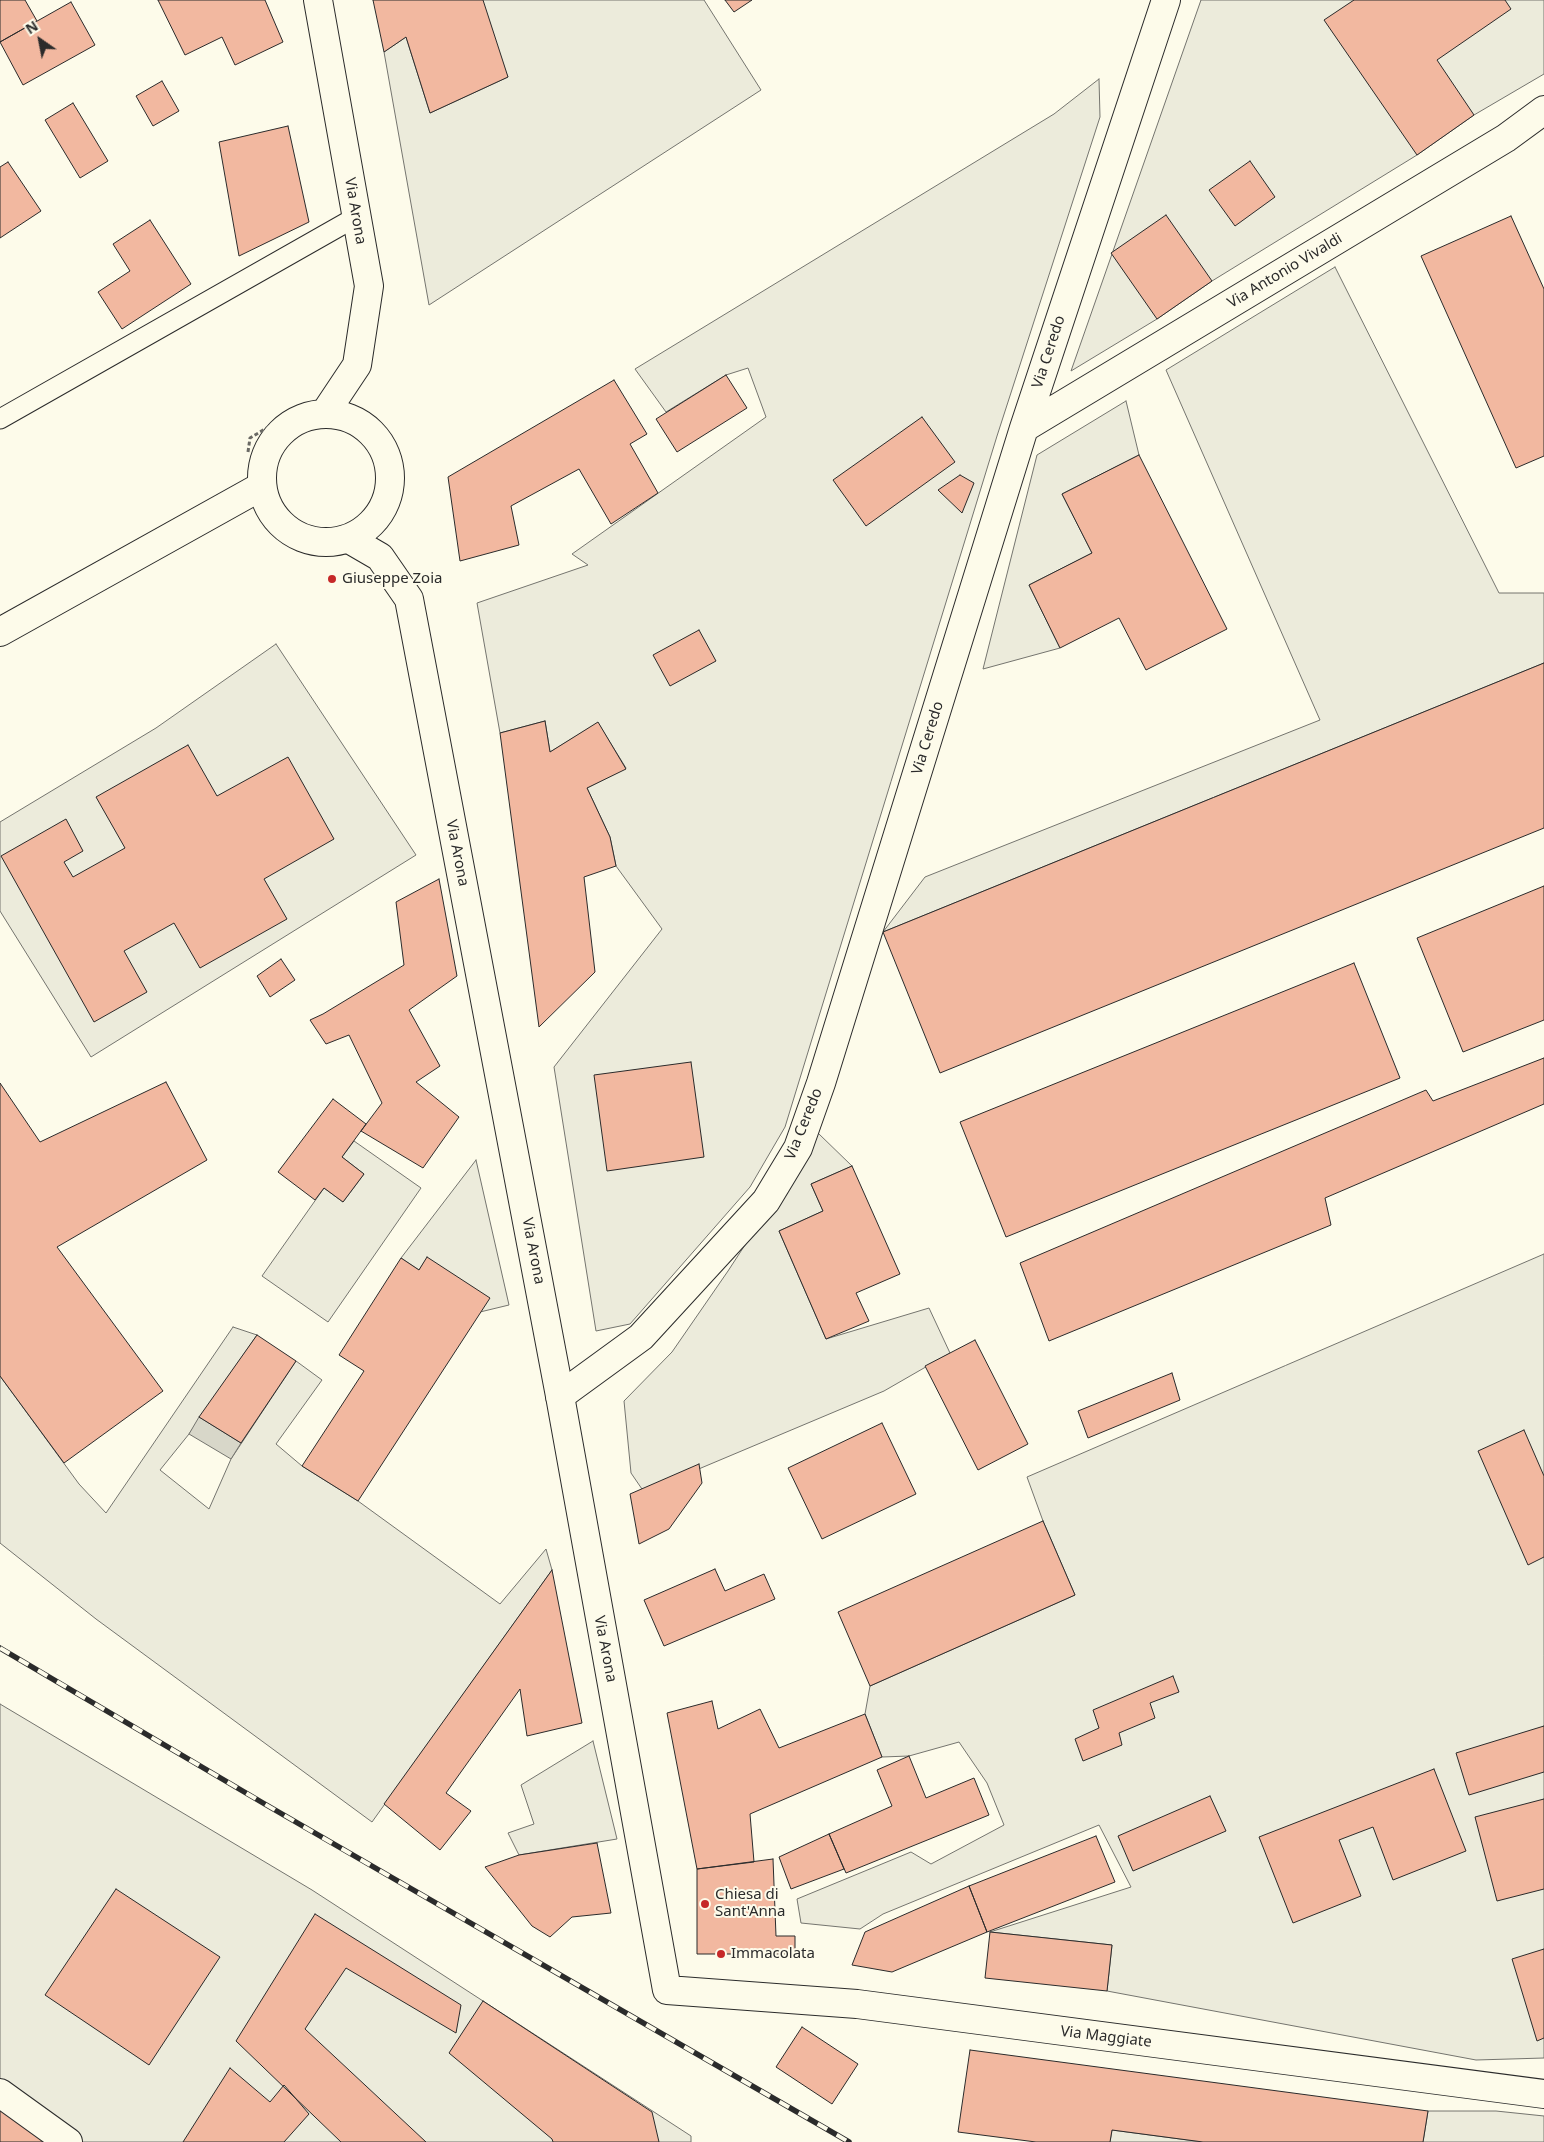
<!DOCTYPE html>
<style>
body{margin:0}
#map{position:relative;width:1544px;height:2142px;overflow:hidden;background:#fdfbea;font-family:"Noto Sans",sans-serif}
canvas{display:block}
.north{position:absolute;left:15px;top:15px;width:50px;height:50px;-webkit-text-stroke:4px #fdfbea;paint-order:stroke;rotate:327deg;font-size:14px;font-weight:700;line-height:20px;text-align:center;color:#2b2b2b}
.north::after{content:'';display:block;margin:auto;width:18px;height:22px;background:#2b2b2b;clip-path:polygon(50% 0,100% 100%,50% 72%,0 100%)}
</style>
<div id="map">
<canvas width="1544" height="2142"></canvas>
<div class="north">N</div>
</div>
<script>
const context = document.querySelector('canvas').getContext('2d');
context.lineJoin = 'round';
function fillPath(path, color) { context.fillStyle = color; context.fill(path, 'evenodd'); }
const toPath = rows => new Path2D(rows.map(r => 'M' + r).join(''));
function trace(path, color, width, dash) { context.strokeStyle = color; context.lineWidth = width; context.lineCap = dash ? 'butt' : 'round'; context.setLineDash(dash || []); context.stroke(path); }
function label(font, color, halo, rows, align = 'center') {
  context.font = font + ' "Noto Sans",sans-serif'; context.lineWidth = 4; context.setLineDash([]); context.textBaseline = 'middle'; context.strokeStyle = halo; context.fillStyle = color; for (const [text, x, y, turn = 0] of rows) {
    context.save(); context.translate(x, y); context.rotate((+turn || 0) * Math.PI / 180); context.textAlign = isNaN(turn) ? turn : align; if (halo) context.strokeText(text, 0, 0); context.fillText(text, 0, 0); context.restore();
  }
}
const green = toPath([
 [470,0,704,0,761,90,429,305,384,52,406,37,430,113,508,77,470,0],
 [1201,0,1544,0,1544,74,1474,115,1417,155,1212,281,1157,319,1071,371,1201,0],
 [1099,79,1100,117,997,436,785,1127,750,1187,630,1324,596,1331,554,1067,662,929,616,866,610,837,587,788,626,768,598,723,550,752,545,721,500,733,477,603,588,565,572,554,766,417,748,368,726,375,666,412,635,369,1054,114,1099,79],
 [1335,267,1499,593,1544,593,1544,663,883,932,925,877,1320,720,1166,370,1335,267],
 [1126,401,1139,455,1062,494,1092,553,1029,585,1060,648,983,669,1037,455,1126,401],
 [276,644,416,855,91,1057,0,911,0,822,156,728,276,644],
 [818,1133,852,1166,811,1184,823,1211,779,1231,826,1339,929,1308,950,1353,884,1391,644,1492,631,1473,624,1401,672,1352,728,1271,818,1133],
 [354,1141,421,1188,328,1322,262,1276,324,1188,343,1202,364,1174,342,1157,354,1141],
 [476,1160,509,1305,480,1312,427,1258,419,1270,401,1258,476,1160],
 [1544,1254,1544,2058,1476,2060,1107,1991,1112,1945,990,1932,1131,1887,1099,1825,883,1914,860,1929,801,1923,797,1899,911,1852,931,1864,1004,1825,987,1783,959,1742,909,1756,882,1757,865,1714,870,1686,1075,1595,1043,1521,1027,1477,1544,1254],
 [233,1327,257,1335,189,1434,160,1470,209,1509,231,1459,296,1361,322,1380,276,1444,302,1466,358,1501,500,1604,546,1549,552,1570,372,1822,96,1619,0,1543,0,1376,79,1484,106,1513,233,1327],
 [0,1704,312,1890,691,2136,691,2142,0,2142,0,1704],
 [593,1741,617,1839,519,1855,508,1833,534,1824,521,1785,593,1741],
 [1428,2111,1496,2111,1544,2116,1544,2142,1423,2142,1428,2111],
 [1112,2130,1203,2142,1110,2142,1112,2130]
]);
fillPath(green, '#ecebdb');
trace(green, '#74746e', 1);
const water = toPath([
 [199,1417,241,1443,231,1459,189,1434,199,1417]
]);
fillPath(water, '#d8d7c9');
trace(water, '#74746e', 1);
const building = toPath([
 [0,0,25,0,37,21,0,42,0,0],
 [158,0,265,0,283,42,235,65,222,37,185,55,158,0],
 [373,0,483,0,508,77,430,113,406,37,384,52,373,0],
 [725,0,752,0,734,12,725,0],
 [1354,0,1505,0,1511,9,1437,60,1474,115,1417,155,1324,20,1354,0],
 [71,2,95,45,23,85,0,42,71,2],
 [162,81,179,111,153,126,136,96,162,81],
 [73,103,108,161,80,178,45,120,73,103],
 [288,126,309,222,239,256,219,142,288,126],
 [1250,161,1275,197,1235,226,1209,190,1250,161],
 [8,162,41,211,0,238,0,167,8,162],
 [1166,215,1212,281,1157,319,1111,253,1166,215],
 [1511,216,1544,289,1544,456,1516,468,1421,256,1511,216],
 [150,220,191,284,122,329,98,292,130,271,113,244,150,220],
 [726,375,747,408,677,452,656,419,726,375],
 [614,380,647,434,630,444,658,493,611,524,579,469,511,506,519,545,460,561,448,477,614,380],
 [922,417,955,462,866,526,833,480,922,417],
 [1139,455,1227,629,1146,670,1119,618,1060,648,1029,585,1092,553,1062,494,1139,455],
 [960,475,974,483,962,513,938,490,960,475],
 [699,630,716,661,670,686,653,655,699,630],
 [1544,663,1544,828,940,1073,883,932,1544,663],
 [545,721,550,752,598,722,626,769,587,788,610,837,616,866,584,877,595,972,539,1027,500,733,545,721],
 [188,745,217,796,288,757,334,839,264,879,287,919,200,968,174,923,124,951,147,992,94,1022,1,856,66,819,83,851,64,862,73,877,125,848,96,797,188,745],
 [439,879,457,976,409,1010,440,1066,416,1082,459,1117,423,1168,361,1131,382,1103,349,1035,326,1044,310,1020,323,1014,404,965,396,902,439,879],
 [1544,886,1544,1020,1463,1052,1417,938,1544,886],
 [281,959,295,980,270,997,257,976,281,959],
 [1354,963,1400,1078,1006,1237,960,1122,1354,963],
 [1544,1058,1544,1104,1325,1198,1331,1225,1049,1341,1020,1263,1426,1090,1433,1101,1544,1058],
 [691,1062,704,1157,607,1171,594,1075,691,1062],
 [166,1082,207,1160,57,1247,163,1391,64,1463,0,1376,0,1083,40,1142,166,1082],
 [333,1099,366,1124,342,1157,364,1174,343,1202,324,1188,315,1200,278,1172,333,1099],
 [852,1166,900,1274,856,1293,869,1321,826,1339,779,1231,823,1211,811,1184,852,1166],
 [427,1257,490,1298,358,1501,302,1466,364,1371,339,1355,401,1258,419,1270,427,1257],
 [257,1335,296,1361,241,1443,199,1417,257,1335],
 [975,1340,1028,1444,978,1470,925,1366,975,1340],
 [1172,1373,1180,1400,1088,1438,1078,1411,1172,1373],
 [882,1423,916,1494,822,1539,788,1468,882,1423],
 [1524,1430,1544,1476,1544,1557,1528,1565,1478,1451,1524,1430],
 [699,1464,702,1483,669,1529,639,1544,630,1494,699,1464],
 [1043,1521,1075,1595,870,1686,838,1612,1043,1521],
 [715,1569,725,1591,764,1574,775,1599,664,1646,644,1600,715,1569],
 [552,1570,582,1723,527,1736,520,1689,446,1793,471,1811,440,1850,384,1804,552,1570],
 [1173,1676,1179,1692,1150,1703,1155,1718,1119,1733,1122,1745,1083,1761,1075,1739,1099,1728,1093,1710,1173,1676],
 [712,1701,718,1729,760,1709,779,1748,865,1714,882,1757,750,1814,754,1862,697,1869,667,1713,712,1701],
 [1544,1726,1544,1772,1469,1795,1456,1753,1544,1726],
 [909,1756,926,1798,974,1778,989,1815,846,1873,829,1834,892,1806,877,1770,909,1756],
 [1434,1769,1466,1851,1393,1880,1373,1827,1339,1840,1361,1896,1293,1923,1259,1837,1434,1769],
 [1210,1796,1226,1831,1133,1871,1118,1836,1210,1796],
 [1544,1799,1544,1889,1497,1901,1475,1817,1544,1799],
 [829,1834,844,1869,791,1889,779,1857,829,1834],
 [1096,1836,1115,1882,987,1932,969,1886,1096,1836],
 [597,1843,611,1913,572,1917,550,1937,532,1926,485,1867,519,1855,597,1843],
 [773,1859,776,1936,795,1936,795,1954,697,1954,697,1869,773,1859],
 [969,1886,987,1932,892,1972,852,1965,865,1932,969,1886],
 [116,1889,220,1957,149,2065,45,1995,116,1889],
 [315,1914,461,2005,456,2033,346,1968,305,2029,426,2142,341,2142,236,2041,315,1914],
 [990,1932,1112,1945,1107,1991,985,1978,990,1932],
 [1544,1949,1544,2038,1537,2041,1512,1959,1544,1949],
 [483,2001,652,2112,659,2142,553,2142,552,2139,449,2053,483,2001],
 [802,2027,858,2064,832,2104,776,2067,802,2027],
 [970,2050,1428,2111,1423,2142,1203,2142,1112,2130,1110,2142,1036,2142,958,2132,970,2050],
 [230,2068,270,2102,284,2085,309,2114,284,2142,183,2142,230,2068],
 [2,2108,43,2140,42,2142,0,2142,0,2110,2,2108]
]);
fillPath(building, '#f2b8a0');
trace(building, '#2b2b2b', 1);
const lane = toPath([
 [0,419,356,217]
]);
const street = toPath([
 [1024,428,1506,138,1544,110],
 [560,1396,641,1337,766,1201,798,1148,821,1083,1024,428,1166,0],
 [0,2093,68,2142]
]);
const secondary = toPath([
 [0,632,262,486]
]);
const primary = toPath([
 [318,0,369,286,357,365,325,413],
 '262 478a64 64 0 1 1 128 0a64 64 0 1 1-128 0Z',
 [349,539,380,557,409,599,560,1396,667,1990,857,2004,1544,2094]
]);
trace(lane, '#2b2b2b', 21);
trace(street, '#2b2b2b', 30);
trace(secondary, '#2b2b2b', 30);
trace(primary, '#2b2b2b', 30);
trace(toPath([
 [248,452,250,438,290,414]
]), '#6a6964', 3, [4, 2.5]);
trace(lane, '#fdfbea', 19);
trace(street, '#fdfbea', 28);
trace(secondary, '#fdfbea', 28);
trace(primary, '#fdfbea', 28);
const rail = toPath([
 [0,1648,263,1803,849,2142]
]);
trace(rail, '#2b2b2b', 5.5);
trace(rail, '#fdfbea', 4, [11]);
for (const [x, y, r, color] of [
 [332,579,5,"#c62828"],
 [705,1904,5,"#c62828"],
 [721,1954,5,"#c62828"]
]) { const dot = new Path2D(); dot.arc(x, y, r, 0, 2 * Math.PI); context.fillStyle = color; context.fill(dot); trace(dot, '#fdfbea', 2); }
label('15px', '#2b2b2b', '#fdfbea', [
 ["Via Arona",355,211,80],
 ["Via Antonio Vivaldi",1285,271,-31],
 ["Via Ceredo",1049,352,-72],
 ["Via Ceredo",928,738,-73],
 ["Via Arona",457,853,79],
 ["Via Ceredo",804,1124,-68],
 ["Via Arona",533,1251,79],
 ["Via Arona",605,1649,79],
 ["Via Maggiate",1106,2037,7]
]);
label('15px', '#2b2b2b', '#fdfbea', [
 ["Giuseppe Zoia",342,579],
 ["Chiesa di",715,1895],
 ["Sant'Anna",715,1912],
 ["Immacolata",731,1954]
], 'left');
</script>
